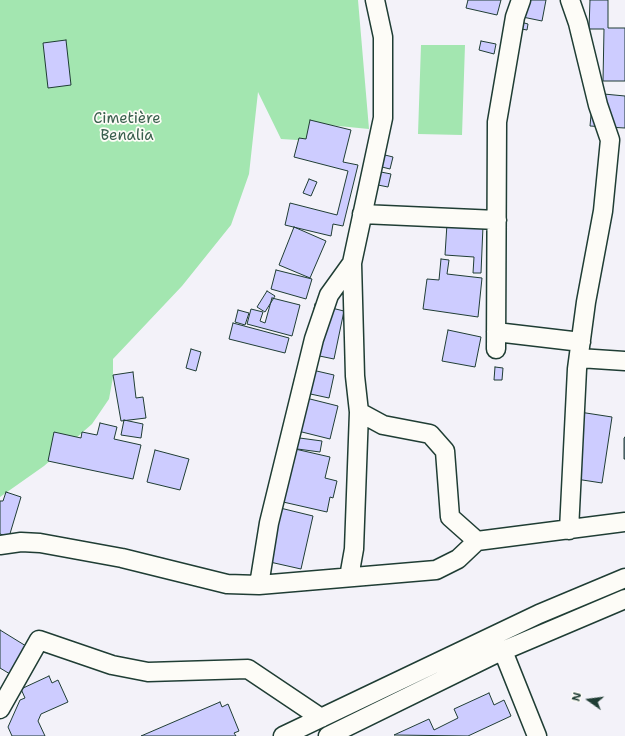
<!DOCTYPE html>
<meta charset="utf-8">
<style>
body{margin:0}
#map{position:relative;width:625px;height:736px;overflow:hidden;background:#f3f2f9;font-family:"Shantell Sans",sans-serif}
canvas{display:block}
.north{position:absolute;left:569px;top:680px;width:40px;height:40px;-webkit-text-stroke:3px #fdfcf7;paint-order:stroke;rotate:284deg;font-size:11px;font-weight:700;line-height:16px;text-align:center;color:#1f3d34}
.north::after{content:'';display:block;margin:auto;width:14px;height:18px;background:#1f3d34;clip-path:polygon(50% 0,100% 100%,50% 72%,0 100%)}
</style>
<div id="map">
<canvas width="625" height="736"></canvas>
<div class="north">N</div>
</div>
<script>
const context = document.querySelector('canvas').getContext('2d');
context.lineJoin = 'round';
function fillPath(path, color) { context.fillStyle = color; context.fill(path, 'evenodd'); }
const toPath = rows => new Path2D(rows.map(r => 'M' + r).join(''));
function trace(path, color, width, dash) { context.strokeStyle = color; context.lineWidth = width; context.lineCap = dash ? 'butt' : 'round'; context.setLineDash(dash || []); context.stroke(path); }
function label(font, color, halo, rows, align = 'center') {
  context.font = font + ' "Shantell Sans",sans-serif'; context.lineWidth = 3.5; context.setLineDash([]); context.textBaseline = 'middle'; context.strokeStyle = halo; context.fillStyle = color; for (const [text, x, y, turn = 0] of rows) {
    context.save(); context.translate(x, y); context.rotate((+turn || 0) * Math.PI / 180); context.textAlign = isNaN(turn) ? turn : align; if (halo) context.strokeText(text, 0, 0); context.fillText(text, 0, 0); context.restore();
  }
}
fillPath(toPath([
 [0,0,358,0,369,129,328,125,313,141,281,139,258,92,249,174,231,225,182,286,113,359,113,377,109,399,92,424,44,466,0,497],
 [421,45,465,45,462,135,418,134]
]), '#a3e6b0');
const building = toPath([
 [468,0,501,0,497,15,466,8,468,0],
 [516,0,546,0,542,21,513,15,516,0],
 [590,0,608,0,608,28,625,28,625,81,603,81,604,29,589,29,590,0],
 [517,21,528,24,527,30,516,28,517,21],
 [66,40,71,85,48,88,43,43,66,40],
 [481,41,496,44,494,54,479,50,481,41],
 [593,93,625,96,625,128,590,126,593,93],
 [310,120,351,130,343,162,358,165,343,226,333,224,331,236,285,225,290,203,337,215,348,171,294,157,299,138,306,139,310,120],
 [385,155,393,157,390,169,382,167,385,155],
 [381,172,391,174,388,187,378,185,381,172],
 [309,179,317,182,311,196,303,193,309,179],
 [447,224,483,226,481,273,473,273,474,257,445,255,447,224],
 [294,227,326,241,310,278,279,265,294,227],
 [441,259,449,260,447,274,482,278,478,317,423,309,427,279,439,280,441,259],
 [276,270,312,279,306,299,271,289,276,270],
 [267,291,275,296,265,312,257,307,267,291],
 [272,298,300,305,292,336,247,324,251,309,263,312,260,321,265,323,272,298],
 [315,304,344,311,334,359,305,353,315,304],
 [238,310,249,313,245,325,235,322,238,310],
 [233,323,289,338,285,353,229,339,233,323],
 [448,330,481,337,475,367,442,361,448,330],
 [191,349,201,352,196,371,186,368,191,349],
 [495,367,503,368,502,380,494,380,495,367],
 [308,369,334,375,329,398,292,390,295,376,306,378,308,369],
 [133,372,136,398,143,397,146,418,121,421,113,375,133,372],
 [294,395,338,406,330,439,286,428,294,395],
 [573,411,612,417,602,483,563,477,573,411],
 [124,420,143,424,141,438,121,435,124,420],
 [100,423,117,427,114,439,141,445,133,479,48,461,54,432,81,438,82,432,97,435,100,423],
 [292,437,322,441,320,452,290,448,292,437],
 [625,437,625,459,624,459,624,438,625,437],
 [282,446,330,457,325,478,337,481,333,498,330,497,327,512,270,499,282,446],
 [155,450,189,459,180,490,147,482,155,450],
 [6,492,21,497,9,537,0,534,0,501,3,501,6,492],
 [272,506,313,516,301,569,261,560,272,506],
 [0,630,26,646,10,674,0,668,0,630],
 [49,676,52,683,58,680,68,702,41,714,38,721,45,736,12,736,8,727,20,700,25,698,21,689,49,676],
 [489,693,494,705,504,700,511,716,468,736,394,735,429,719,434,730,458,718,454,709,489,693],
 [220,702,222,707,228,704,239,731,234,733,236,736,141,736,220,702]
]);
fillPath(building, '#cdccff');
trace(building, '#1f3d34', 1);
const minor = toPath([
 [375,0,383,37,383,118,352,263,355,376,359,412,383,425,430,434,445,451,450,517,477,541,625,522],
 [362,214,497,220],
 [496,332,581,342],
 [496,349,497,122,515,17,521,0],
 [579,358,625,361],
 [569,530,577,369,586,302,603,211,610,140,598,105,578,23,570,0],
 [0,545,21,542,40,543,122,558,227,584,259,585,436,570,458,559,477,541],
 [349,577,354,549,359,412],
 [259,585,269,523,314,339,329,295,352,263],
 [503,651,537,736],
 [0,709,39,640,112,665,148,672,248,669,321,718],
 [283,736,539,614,625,578],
 [328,736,493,655,625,599]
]);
trace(minor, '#1f3d34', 21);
trace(minor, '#fdfcf7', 18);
label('15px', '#395f4d', '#fdfcf7', [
 ["Cimetière",127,119],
 ["Benalia",127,136]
]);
</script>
